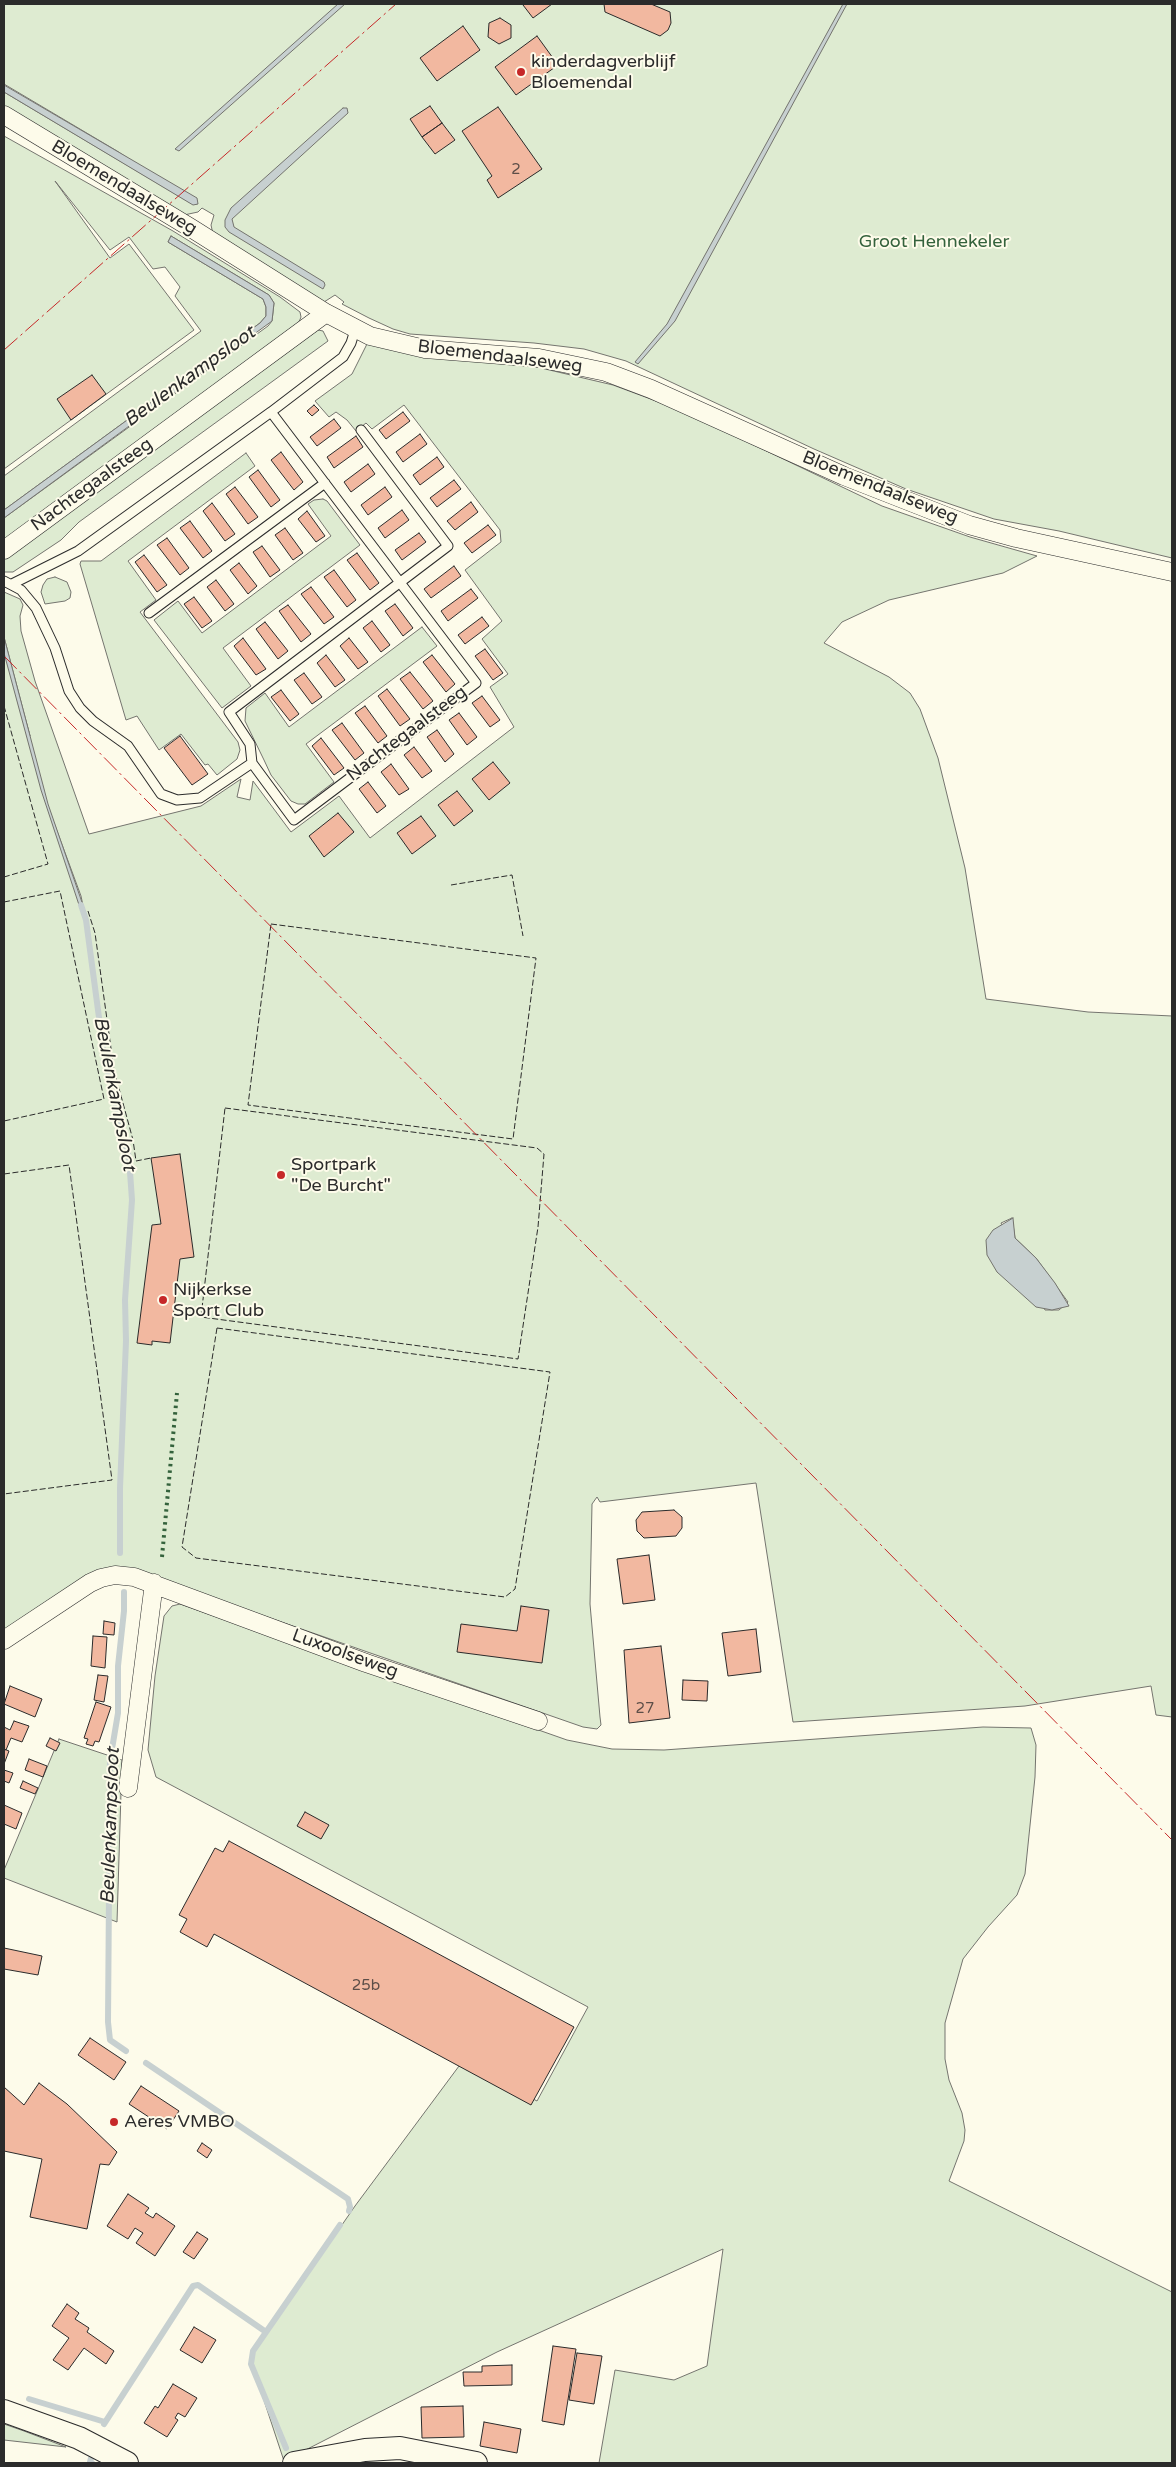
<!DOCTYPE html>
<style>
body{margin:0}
#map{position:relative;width:1176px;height:2467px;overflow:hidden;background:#fdfbea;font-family:"Varela Round",sans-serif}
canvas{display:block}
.frame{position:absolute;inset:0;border:5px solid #2b2b2b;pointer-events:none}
</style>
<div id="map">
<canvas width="1176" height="2467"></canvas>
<div class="frame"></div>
</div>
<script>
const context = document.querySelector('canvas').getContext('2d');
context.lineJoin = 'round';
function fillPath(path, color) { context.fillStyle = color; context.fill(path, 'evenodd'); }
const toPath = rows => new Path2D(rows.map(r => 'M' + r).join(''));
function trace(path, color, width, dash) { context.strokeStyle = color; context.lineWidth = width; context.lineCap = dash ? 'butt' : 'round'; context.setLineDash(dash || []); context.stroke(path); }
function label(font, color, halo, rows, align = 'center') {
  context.font = font + ' "Varela Round",sans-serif'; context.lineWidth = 4; context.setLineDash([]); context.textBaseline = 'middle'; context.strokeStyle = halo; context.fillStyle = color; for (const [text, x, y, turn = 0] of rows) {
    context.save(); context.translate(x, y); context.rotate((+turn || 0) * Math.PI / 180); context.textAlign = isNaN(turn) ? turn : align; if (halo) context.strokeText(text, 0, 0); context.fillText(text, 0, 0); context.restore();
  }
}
const green = toPath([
 [4,4,1172,4,1172,558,1059,531,994,519,906,489,814,449,626,361,584,349,534,343,410,334,393,329,369,318,342,304,344,302,335,295,324,302,213,234,211,225,214,215,202,208,198,212,184,215,4,106,4,92,189,202,197,204,117,151,4,84,4,4],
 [4,136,173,231,280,297,300,312,301,317,299,322,4,541,4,518,268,326,272,321,274,303,269,295,171,236,168,242,263,299,266,307,266,316,260,323,4,510,4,476,201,331,175,296,180,287,165,267,153,269,129,237,110,250,55,181,110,258,129,244,194,330,4,469,4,136],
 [318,330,323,331,328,341,79,522,61,540,13,572,4,572,4,559,318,330],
 [368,342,524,364,613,385,664,404,714,426,882,506,970,537,1037,556,1003,573,889,600,842,622,824,643,889,677,910,693,920,709,938,758,965,868,986,999,1088,1012,1172,1016,1172,1717,1156,1715,1151,1686,1025,1706,793,1722,756,1483,600,1502,597,1497,592,1504,590,1604,600,1717,601,1725,597,1729,583,1727,129,1569,4,1631,4,644,30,736,4,637,4,592,20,599,23,605,20,616,21,631,35,681,89,834,201,806,241,779,237,797,250,800,253,781,291,832,339,796,370,838,514,727,490,687,508,674,482,639,502,621,465,570,501,542,500,530,404,405,372,429,366,423,356,431,347,420,336,412,329,417,315,401,352,374,368,342],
 [50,812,81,896,88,930,87,930,83,911,50,812],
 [1012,1218,1015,1238,1036,1258,1068,1302,1059,1310,1045,1310,1001,1223,1012,1218],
 [246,453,255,466,128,561,156,600,140,612,238,742,240,750,237,759,217,775,208,764,205,765,181,734,159,750,137,716,126,720,80,564,81,561,101,561,246,453],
 [323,499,327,501,360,545,223,648,251,686,222,708,154,620,178,601,202,633,331,536,308,504,314,500,323,499],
 [55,577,67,582,71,592,70,598,65,601,45,604,41,592,43,585,47,579,55,577],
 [422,627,437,646,306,744,334,782,305,804,298,804,291,801,271,775,264,760,245,721,246,708,265,693,289,727,422,627],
 [180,1604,567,1740,612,1749,664,1750,983,1727,1031,1728,1036,1745,1035,1777,1025,1874,1017,1895,988,1927,963,1959,945,2023,945,2059,949,2080,962,2113,965,2130,964,2141,949,2181,1172,2292,1172,2463,599,2463,615,2370,674,2380,707,2366,723,2249,497,2352,284,2461,250,2358,355,2206,462,2062,537,2101,588,2007,156,1777,148,1750,155,1676,164,1616,172,1606,180,1604],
 [59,1739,122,1760,117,1922,4,1878,4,1870,59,1739],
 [4,2424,24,2431,66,2447,4,2440,4,2424]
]);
fillPath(green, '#deebd1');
trace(green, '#74746e', 1);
const water = toPath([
 [338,4,345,4,179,151,175,149,338,4],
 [843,4,847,4,675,321,638,364,635,362,667,324,843,4],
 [4,85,197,198,198,204,193,205,4,92,4,85],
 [343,108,347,108,348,113,232,219,234,227,324,282,325,285,323,289,229,232,225,227,225,220,231,208,343,108],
 [171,236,269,295,274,303,272,321,4,518,4,510,260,323,266,316,266,307,263,299,168,242,171,236],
 [4,637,48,804,85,911,81,911,41,790,4,653,4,637],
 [1013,1218,1015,1238,1036,1258,1055,1283,1069,1306,1052,1310,1036,1307,997,1272,987,1255,986,1240,993,1230,1013,1218]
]);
fillPath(water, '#c7d0d0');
trace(water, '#74746e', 1);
trace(toPath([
 [81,905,86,920,104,1055,129,1158,132,1200,125,1300,126,1341,120,1488,120,1553],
 [124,1592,124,1611,118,1666,118,1713,110,1761,108,2022,110,2040,126,2051],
 [146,2063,348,2199,350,2207,349,2211],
 [29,2399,105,2422],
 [104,2424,193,2286,198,2285,266,2332],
 [286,2448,251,2364,253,2351,340,2225],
 [91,2458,90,2462,92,2463]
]), '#c7d0d0', 6);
const building = toPath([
 [525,4,552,4,533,18,523,5,525,4],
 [604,4,651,4,670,12,671,23,668,30,660,36,605,12,604,4],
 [500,18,511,25,511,38,499,44,488,37,489,23,500,18],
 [463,26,480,50,437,81,420,58,463,26],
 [537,36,558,65,516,95,495,67,537,36],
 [430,106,442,123,422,137,410,119,430,106],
 [498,107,542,169,498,198,487,180,492,176,462,131,498,107],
 [442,123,455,140,435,154,422,137,442,123],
 [92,375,106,394,71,420,57,399,92,375],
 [314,405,319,410,312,416,307,411,314,405],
 [403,412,410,421,386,439,379,430,403,412],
 [334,419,341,428,317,446,310,437,334,419],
 [420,434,427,444,403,462,396,452,420,434],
 [356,436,363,447,334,468,327,457,356,436],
 [281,452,303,482,294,490,271,460,281,452],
 [437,457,444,467,420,485,413,475,437,457],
 [368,464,375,474,351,492,344,482,368,464],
 [258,470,280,500,271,507,249,477,258,470],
 [454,480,461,489,437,507,430,498,454,480],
 [235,487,258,517,248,524,226,494,235,487],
 [385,487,392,497,368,515,361,505,385,487],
 [471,502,478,512,455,530,447,521,471,502],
 [212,503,235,534,225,541,203,511,212,503],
 [402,510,409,520,385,538,378,528,402,510],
 [307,511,325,536,316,542,298,519,307,511],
 [190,521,212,551,203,558,180,528,190,521],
 [488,525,496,535,472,553,464,543,488,525],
 [285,528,303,553,293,560,275,535,285,528],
 [419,533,426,542,402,560,395,550,419,533],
 [167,538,189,568,180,575,157,545,167,538],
 [262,546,280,570,270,577,253,552,262,546],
 [357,553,379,583,370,590,347,560,357,553],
 [144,555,167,585,157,592,135,562,144,555],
 [239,563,257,586,248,594,230,570,239,563],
 [454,566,461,576,431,598,424,589,454,566],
 [334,570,356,600,347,607,324,577,334,570],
 [216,580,234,604,225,611,207,587,216,580],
 [311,587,334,617,324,624,301,594,311,587],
 [471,589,478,598,448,621,441,611,471,589],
 [194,597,212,621,202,628,184,604,194,597],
 [395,604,413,628,403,636,385,611,395,604],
 [288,605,311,634,301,642,279,611,288,605],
 [482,617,489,626,465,644,458,635,482,617],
 [372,621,390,645,381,652,363,628,372,621],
 [265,622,288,651,278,659,256,629,265,622],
 [243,638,266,669,256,675,234,646,243,638],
 [349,638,368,662,358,669,340,646,349,638],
 [485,649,503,673,493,680,475,656,485,649],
 [326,655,345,680,335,687,317,663,326,655],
 [432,655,455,684,446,692,423,662,432,655],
 [410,672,433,701,423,709,400,679,410,672],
 [304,673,322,697,312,704,294,680,304,673],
 [387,689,410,719,400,726,378,696,387,689],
 [281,690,299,714,290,721,271,697,281,690],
 [482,696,500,720,490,727,472,703,482,696],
 [365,706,387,736,378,743,355,713,365,706],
 [459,713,477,737,467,745,449,720,459,713],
 [342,723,364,753,355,760,332,730,342,723],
 [437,730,454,754,445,762,427,737,437,730],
 [180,736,208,774,192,785,164,748,180,736],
 [321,738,344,768,334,775,312,746,321,738],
 [414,747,432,771,422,778,404,755,414,747],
 [493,762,510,783,489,800,472,779,493,762],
 [391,764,409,789,399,795,381,772,391,764],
 [368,782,386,806,377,813,359,789,368,782],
 [457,791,473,811,454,826,438,805,457,791],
 [338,813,354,832,324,857,309,836,338,813],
 [421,816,436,836,412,854,397,833,421,816],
 [180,1154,194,1257,180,1259,170,1343,152,1341,152,1345,137,1343,152,1225,161,1224,151,1158,180,1154],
 [674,1510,682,1517,682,1528,676,1536,644,1538,637,1531,636,1520,642,1512,674,1510],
 [649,1555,655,1600,623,1604,617,1559,649,1555],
 [521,1606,549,1610,542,1663,457,1652,461,1624,517,1631,521,1606],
 [104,1621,115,1623,114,1635,103,1634,104,1621],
 [756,1629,761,1672,728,1676,722,1633,756,1629],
 [93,1636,107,1637,105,1668,91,1666,93,1636],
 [661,1646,670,1718,629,1723,624,1650,661,1646],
 [98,1675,108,1676,104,1702,94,1700,98,1675],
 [683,1680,708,1681,707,1701,682,1700,683,1680],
 [10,1686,42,1699,35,1717,4,1704,10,1686],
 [96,1702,111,1707,99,1742,95,1741,93,1746,86,1744,88,1739,84,1738,96,1702],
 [14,1721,29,1726,22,1742,11,1738,6,1750,4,1749,4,1727,10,1730,14,1721],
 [50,1738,60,1743,56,1751,46,1746,50,1738],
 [4,1749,9,1751,4,1764,4,1749],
 [29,1759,47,1766,43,1777,25,1770,29,1759],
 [4,1770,13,1773,9,1783,4,1781,4,1770],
 [23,1781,38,1788,35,1794,20,1788,23,1781],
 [4,1805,22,1813,16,1829,4,1824,4,1805],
 [305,1812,329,1825,321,1839,297,1826,305,1812],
 [229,1841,574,2027,531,2105,214,1934,207,1947,180,1932,187,1919,179,1915,215,1848,223,1852,229,1841],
 [4,1948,42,1956,38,1975,4,1969,4,1948],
 [90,2038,126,2062,114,2080,78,2055,90,2038],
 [39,2083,67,2104,117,2152,109,2165,100,2164,87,2229,30,2217,42,2159,4,2151,4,2087,24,2105,39,2083],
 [141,2086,179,2111,167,2129,129,2104,141,2086],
 [202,2143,212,2150,207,2158,197,2151,202,2143],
 [128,2194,149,2208,145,2213,153,2218,156,2213,175,2226,155,2256,136,2243,143,2233,135,2228,128,2239,107,2226,128,2194],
 [197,2232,208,2239,194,2259,183,2252,197,2232],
 [67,2304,79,2313,75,2319,89,2328,87,2332,114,2351,106,2364,84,2348,68,2370,53,2360,69,2338,52,2326,67,2304],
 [194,2327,216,2340,202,2363,180,2350,194,2327],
 [553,2346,576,2349,564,2425,542,2421,553,2346],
 [577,2353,602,2356,594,2404,569,2400,577,2353],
 [512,2365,512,2385,464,2386,463,2372,482,2372,482,2366,512,2365],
 [173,2384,197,2398,185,2417,178,2413,175,2418,178,2420,167,2437,144,2423,155,2406,158,2408,173,2384],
 [463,2406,464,2437,422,2438,421,2407,463,2406],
 [484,2422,521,2429,517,2453,480,2446,484,2422]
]);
fillPath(building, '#f2b8a0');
trace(building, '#2b2b2b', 1);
const service = toPath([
 [4,581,21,590,36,608,55,648,69,691,80,708,93,721,128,746,161,794,177,800,200,798,252,763,294,820,476,683,271,412],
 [12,584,78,551,271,412,343,357,351,343,355,330],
 [149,613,325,483],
 [252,763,250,744,229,712,448,546,361,430]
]);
const minor = toPath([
 [4,115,191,228,326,313,370,336,425,349,539,358,606,372,651,389,844,476,969,525,1016,538,1172,572],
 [4,550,326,313],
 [4,1640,90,1583,101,1578,115,1575,134,1577,366,1663,538,1721],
 [128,1788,154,1583]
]);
const tertiary = toPath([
 [4,2411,79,2438,127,2463],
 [294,2463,365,2450,400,2448,476,2463]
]);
trace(service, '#2b2b2b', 11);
trace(minor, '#2b2b2b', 19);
trace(tertiary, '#2b2b2b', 24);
trace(service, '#fdfbea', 9);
trace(minor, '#fdfbea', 18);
trace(tertiary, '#fdfbea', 22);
trace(toPath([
 [162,1557,177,1393]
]), '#34623c', 4, [2.5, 4]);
trace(toPath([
 [4,706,48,864,4,877],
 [451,885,512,875,523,936],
 [4,902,60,891,104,1099,4,1121],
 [88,911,95,933,114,1070,133,1140,136,1161,151,1158],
 [271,924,536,958,513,1139,248,1105,271,924],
 [225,1108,537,1148,544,1154,538,1227,518,1359,201,1317,225,1108],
 [4,1174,69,1165,112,1480,4,1494],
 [217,1328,550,1372,515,1589,505,1597,196,1558,182,1547,217,1328]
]), '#2b2b2b', 1, [6, 2.5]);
trace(toPath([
 [4,350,396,4],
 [4,656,1172,1840]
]), '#c62828', 1, [18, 4, 2.5, 4]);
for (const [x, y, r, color] of [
 [521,72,5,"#c62828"],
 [281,1175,5,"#c62828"],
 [163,1300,5,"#c62828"],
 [114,2122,5,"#c62828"]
]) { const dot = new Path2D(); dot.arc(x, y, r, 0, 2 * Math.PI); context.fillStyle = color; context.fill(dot); trace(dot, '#fdfbea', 2); }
label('15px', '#5d4e48', null, [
 ["2",516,170],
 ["27",645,1709],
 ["25b",366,1986]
]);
label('18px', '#2b2b2b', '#fdfbea', [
 ["kinderdagverblijf",531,62],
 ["Bloemendal",531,83],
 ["Sportpark",291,1165],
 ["\"De Burcht\"",291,1186],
 ["Nijkerkse",173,1290],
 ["Sport Club",173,1311],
 ["Aeres VMBO",124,2122]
], 'left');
label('18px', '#2b2b2b', '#fdfbea', [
 ["Bloemendaalseweg",124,188,31],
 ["Bloemendaalseweg",500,357,7],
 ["Nachtegaalsteeg",92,485,-36],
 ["Bloemendaalseweg",880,488,22],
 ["Nachtegaalsteeg",407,734,-37],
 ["Luxoolseweg",345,1654,20]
]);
label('18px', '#34623c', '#fdfbea', [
 ["Groot Hennekeler",934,242]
]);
label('italic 19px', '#2b2b2b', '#fdfbea', [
 ["Beulenkampsloot",190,377,-36],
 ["Beulenkampsloot",114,1094,79],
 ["Beulenkampsloot",111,1826,-88]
]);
</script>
